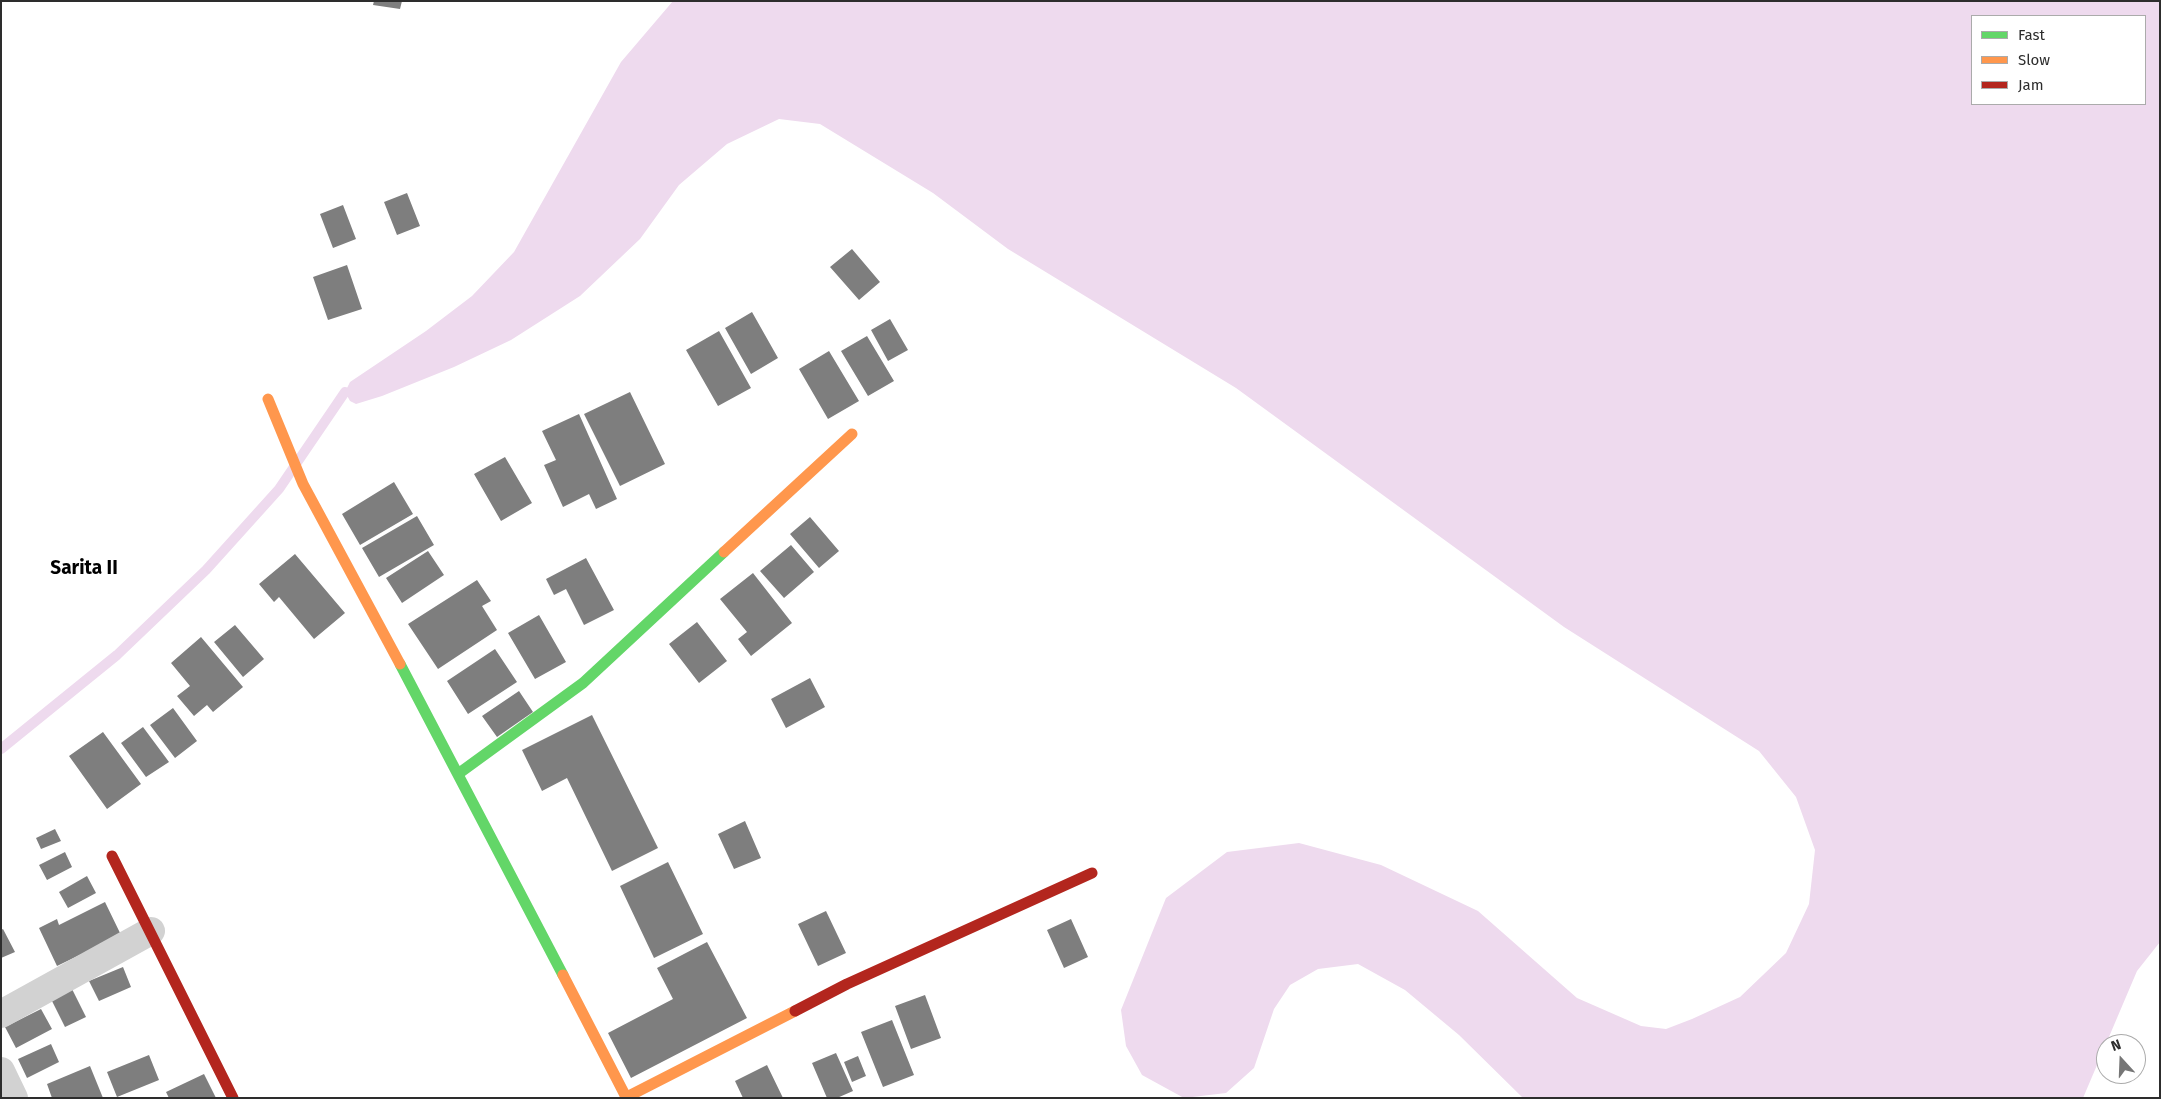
<!DOCTYPE html>
<style>
body{margin:0}
#map{position:relative;width:2161px;height:1099px;overflow:hidden;background:#fff;font-family:"Fira Sans",sans-serif}
canvas{display:block}
.frame{position:absolute;inset:0;border:2px solid #2d2d2d;pointer-events:none}
.legend{position:absolute;left:1971px;top:15px;width:175px;height:90px;box-sizing:border-box;background:#fff;border:1px solid #ababab;margin:0;padding:6px 9px;list-style:none;font-size:15px;color:#2d2d2d}
.legend li{display:flex;align-items:center;gap:10px;height:25px}
.legend b{width:25px;border:1px solid #ababab}
.north{position:absolute;left:2096px;top:1034px;width:50px;height:50px;box-sizing:border-box;background:#fff;border:1px solid #ababab;border-radius:50%;rotate:340deg;font-size:14px;font-weight:700;line-height:20px;text-align:center;color:#2d2d2d}
.north::after{content:'';display:block;margin:auto;width:18px;height:22px;background:#767676;clip-path:polygon(50% 0,100% 100%,50% 72%,0 100%)}
</style>
<div id="map">
<canvas width="2161" height="1099"></canvas>
<div class="frame"></div>
<ul class="legend">
<li><b style="height:6px;background:#63d668"></b>Fast</li>
<li><b style="height:6px;background:#ff974d"></b>Slow</li>
<li><b style="height:6px;background:#b3261e"></b>Jam</li>
</ul>
<div class="north">N</div>
</div>
<script>
const context = document.querySelector('canvas').getContext('2d');
context.lineJoin = 'round';
function fillPath(path, color) { context.fillStyle = color; context.fill(path, 'evenodd'); }
const toPath = rows => new Path2D(rows.map(r => 'M' + r).join(''));
function trace(path, color, width, dash) { context.strokeStyle = color; context.lineWidth = width; context.lineCap = dash ? 'butt' : 'round'; context.setLineDash(dash || []); context.stroke(path); }
function label(font, color, halo, rows, align = 'center') {
  context.font = font + ' "Fira Sans",sans-serif'; context.lineWidth = 5; context.setLineDash([]); context.textBaseline = 'middle'; context.strokeStyle = halo; context.fillStyle = color; for (const [text, x, y, turn = 0] of rows) {
    context.save(); context.translate(x, y); context.rotate((+turn || 0) * Math.PI / 180); context.textAlign = isNaN(turn) ? turn : align; if (halo) context.strokeText(text, 0, 0); context.fillText(text, 0, 0); context.restore();
  }
}
fillPath(toPath([
 [673,1,2160,1,2160,942,2137,971,2083,1098,1523,1098,1459,1035,1405,990,1358,964,1318,969,1290,985,1274,1009,1254,1068,1226,1093,1184,1098,1142,1075,1126,1046,1121,1010,1166,898,1227,852,1299,843,1381,865,1478,911,1577,998,1641,1026,1666,1029,1692,1019,1740,997,1786,953,1809,904,1815,850,1796,797,1759,751,1564,627,1236,388,1008,249,933,193,820,124,779,119,727,144,679,185,640,239,580,296,511,340,454,367,382,396,356,404,350,401,345,392,350,382,426,331,472,296,514,252,621,62],
 [1972,16,2145,16,2145,104,1972,104]
]), '#eedaee');
trace(toPath([
 [1,749,117,655,206,570,279,489,345,392]
]), '#eedaee', 10);
fillPath(toPath([
 [374,1,402,1,400,9,373,5],
 [407,193,420,226,397,235,384,202],
 [343,205,356,239,333,248,320,214],
 [852,249,880,282,859,300,830,267],
 [347,265,362,309,328,320,313,277],
 [752,312,778,358,751,374,725,328],
 [890,319,908,350,888,361,871,330],
 [719,331,751,388,718,406,686,350],
 [867,336,894,381,868,396,841,351],
 [829,351,859,401,828,419,799,369],
 [630,392,665,464,620,486,584,414],
 [579,414,617,499,596,509,589,494,563,507,544,465,556,460,542,431],
 [505,457,532,503,501,521,474,474],
 [394,482,413,514,360,545,342,514],
 [417,516,434,545,379,577,362,548],
 [810,517,839,551,819,568,790,534],
 [791,545,814,572,784,598,760,571],
 [428,551,444,575,402,603,386,578],
 [295,554,345,613,314,639,279,597,274,602,259,584],
 [586,558,614,610,584,625,566,589,554,595,546,579],
 [753,573,792,623,751,656,738,639,747,632,720,599],
 [477,580,491,601,482,606,497,630,438,669,408,624],
 [539,615,566,662,535,679,508,633],
 [697,622,727,661,699,683,669,644],
 [235,625,264,659,243,677,214,642],
 [201,637,243,687,213,712,207,705,194,716,177,696,190,686,171,663],
 [495,649,517,682,468,714,447,681],
 [810,678,825,707,786,728,771,699],
 [519,691,533,712,497,737,482,716],
 [173,708,197,741,175,758,150,725],
 [592,715,658,848,612,871,567,778,542,791,522,750],
 [143,727,169,762,146,777,121,743],
 [103,732,141,784,107,809,69,756],
 [745,821,761,858,734,869,718,834],
 [55,829,61,841,41,849,36,838],
 [65,852,72,867,47,880,39,865],
 [668,862,703,934,654,958,620,886],
 [87,876,96,893,68,908,59,892],
 [105,902,121,935,57,966,39,928,57,919,59,925],
 [826,911,846,953,818,966,798,924],
 [1071,919,1088,957,1064,968,1047,930],
 [3,929,15,952,1,958,1,930],
 [707,942,747,1018,631,1078,608,1033,673,999,657,968],
 [123,967,131,987,99,1001,89,981],
 [72,989,86,1017,65,1027,51,999],
 [925,995,941,1038,911,1049,895,1006],
 [41,1009,52,1029,16,1048,5,1027],
 [892,1020,914,1075,883,1087,861,1032],
 [51,1044,59,1062,27,1078,18,1059],
 [836,1053,853,1091,837,1098,827,1098,812,1063],
 [149,1055,159,1080,117,1097,107,1072],
 [858,1056,866,1076,852,1082,844,1062],
 [767,1065,783,1098,743,1098,735,1081],
 [90,1066,103,1098,52,1098,47,1084],
 [204,1074,216,1098,169,1098,166,1092]
]), '#7e7e7e');
trace(toPath([
 [1,1014,151,931],
 [1,1071,14,1098]
]), '#d2d2d2', 28);
trace(toPath([
 [400,664,563,975],
 [458,774,583,683,724,552]
]), '#63d668', 11);
trace(toPath([
 [268,399,303,484,400,664],
 [724,552,852,434],
 [563,975,626,1097],
 [625,1098,795,1011]
]), '#ff974d', 11);
trace(toPath([
 [112,856,233,1098],
 [795,1011,847,984,1092,873]
]), '#b3261e', 11);
label('bold 19px', '#000', '#fff', [
 ["Sarita II",84,569]
]);
</script>
